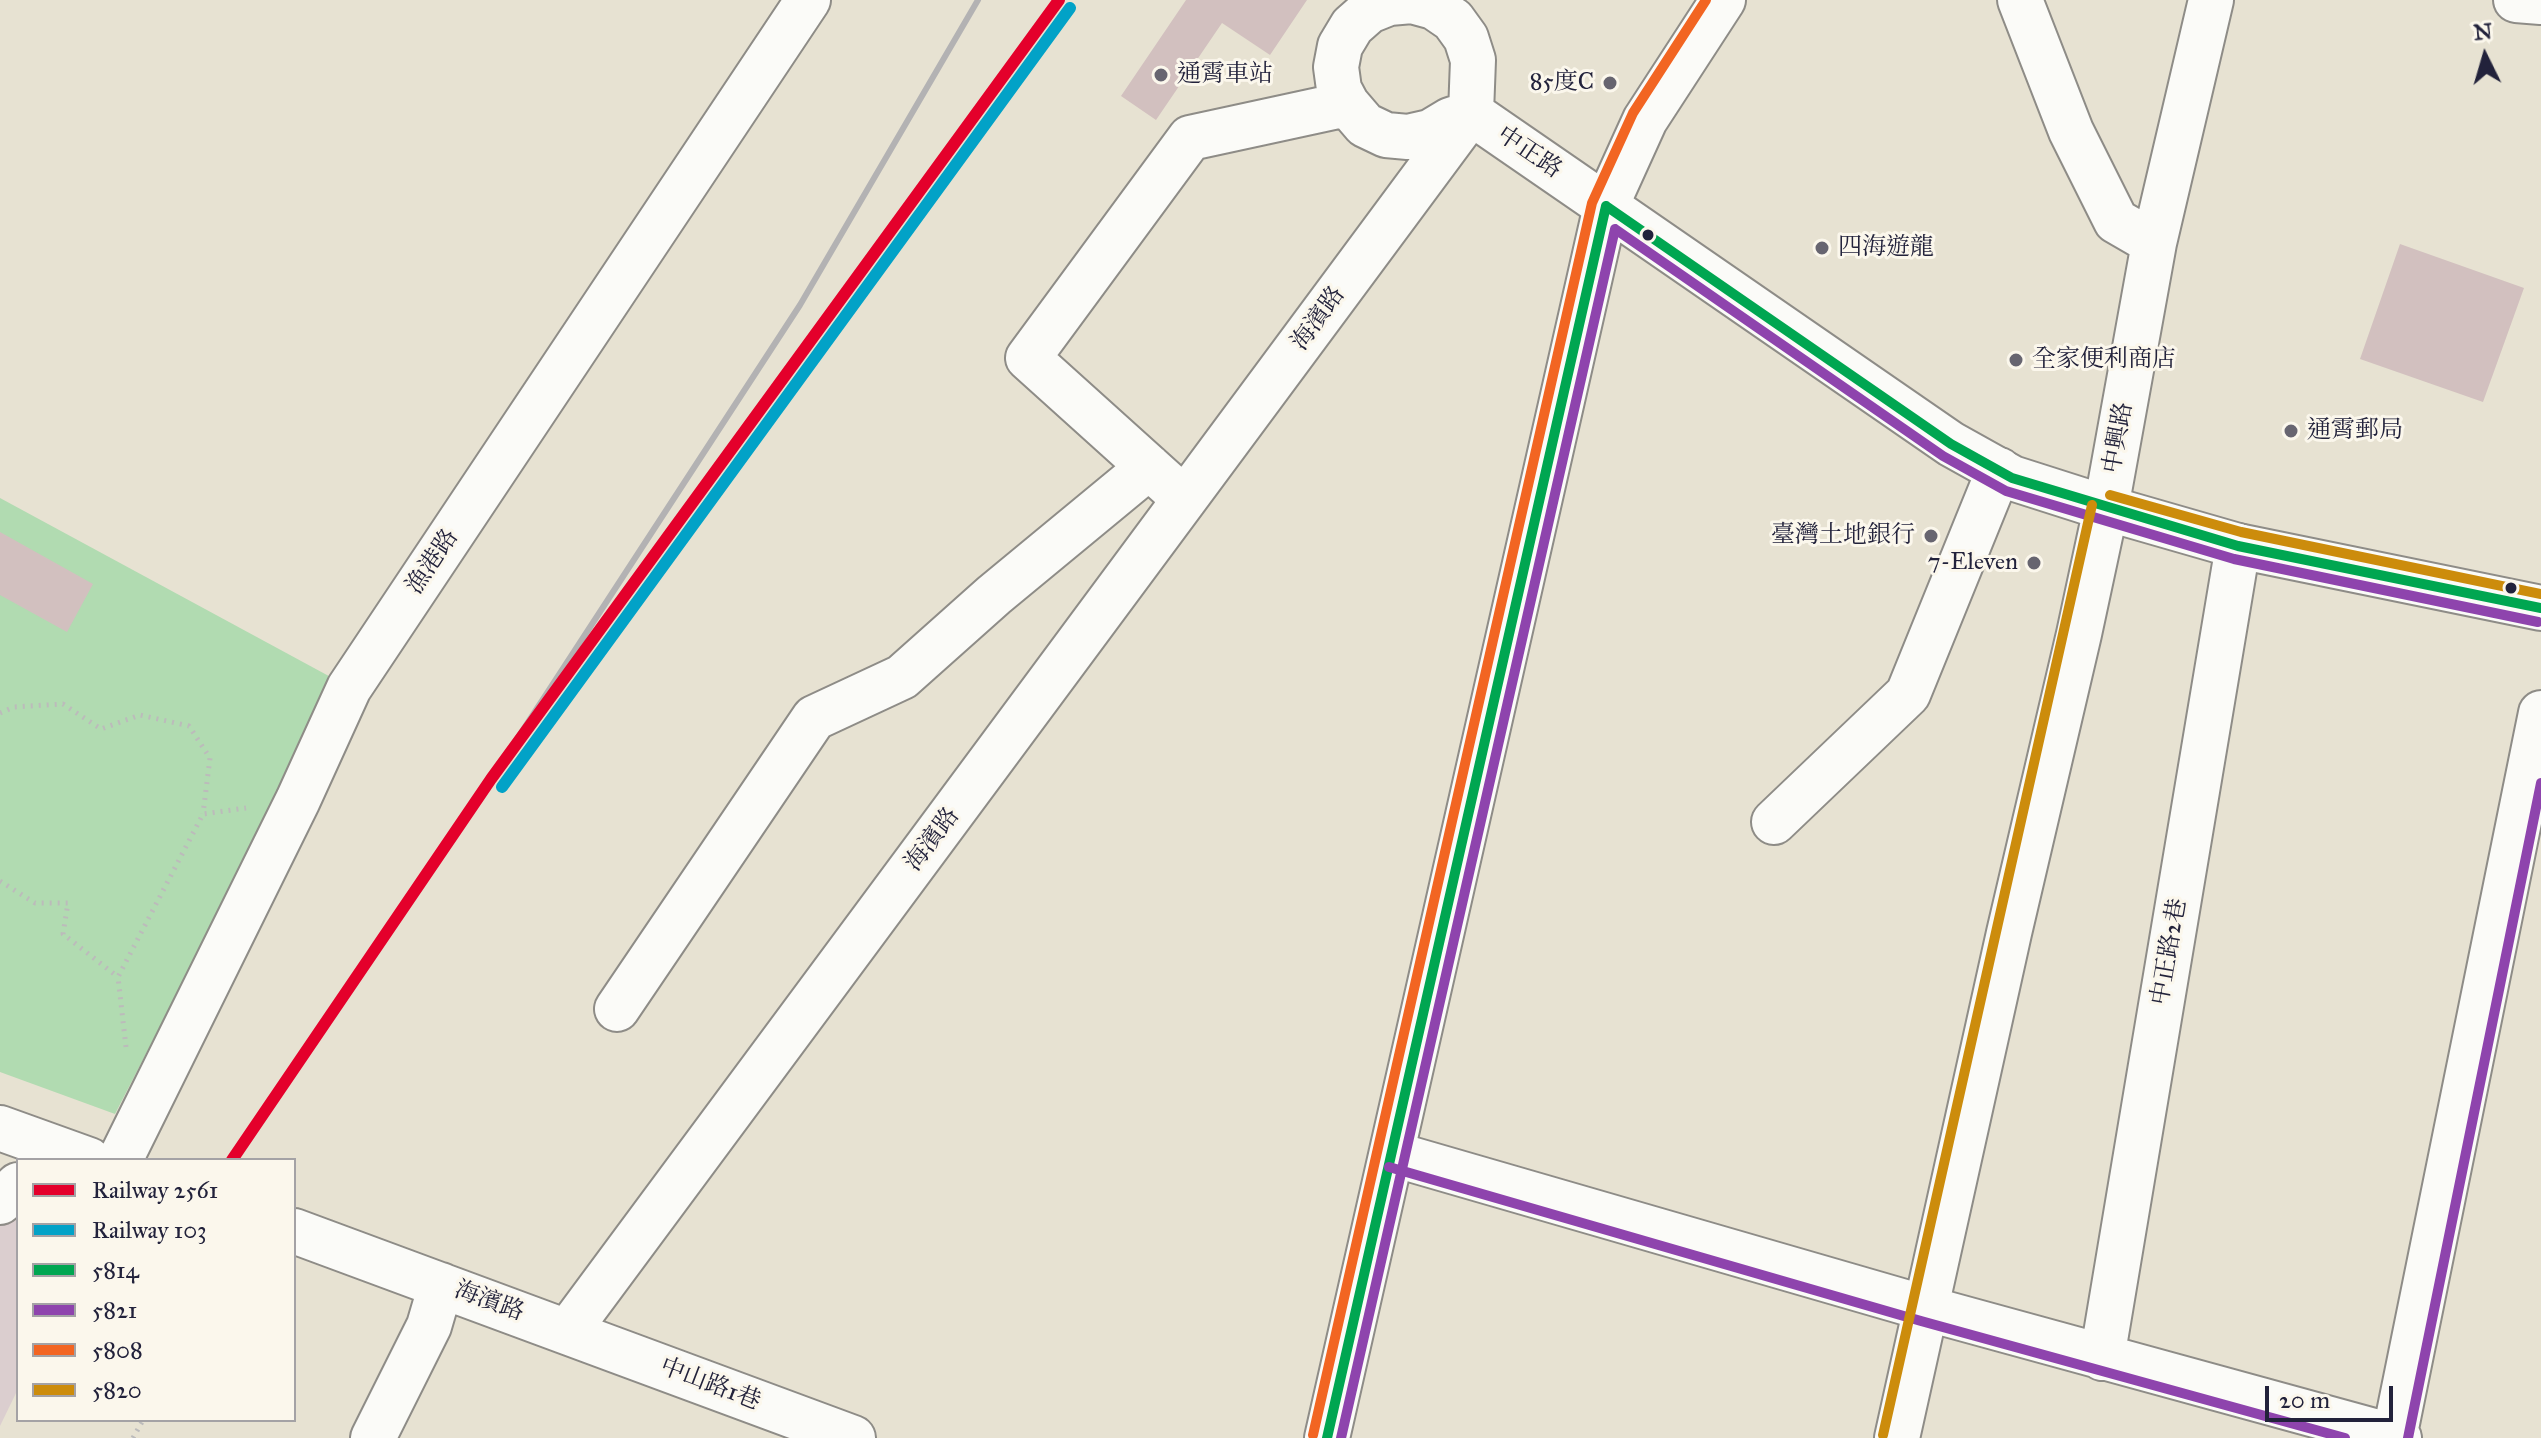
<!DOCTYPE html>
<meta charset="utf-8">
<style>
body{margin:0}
#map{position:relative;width:2541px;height:1438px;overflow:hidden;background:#e7e2d2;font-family:"IM FELL Great Primer",serif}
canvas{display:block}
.legend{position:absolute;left:16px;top:1158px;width:280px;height:264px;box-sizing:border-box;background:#fbf7ec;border:2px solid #a4a2a5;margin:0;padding:10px 14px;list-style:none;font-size:24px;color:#22223b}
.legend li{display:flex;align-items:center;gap:16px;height:40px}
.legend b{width:40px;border:2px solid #a4a2a5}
.north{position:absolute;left:2445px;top:16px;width:80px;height:80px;-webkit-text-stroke:6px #fbf7ec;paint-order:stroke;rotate:355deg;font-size:22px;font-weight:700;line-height:32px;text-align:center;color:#22223b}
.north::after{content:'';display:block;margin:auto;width:28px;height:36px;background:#22223b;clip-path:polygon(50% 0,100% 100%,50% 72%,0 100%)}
.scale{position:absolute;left:2265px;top:1386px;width:128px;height:36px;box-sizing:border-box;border:4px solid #22223b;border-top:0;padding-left:10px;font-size:24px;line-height:28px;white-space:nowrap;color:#22223b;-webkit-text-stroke:6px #fbf7ec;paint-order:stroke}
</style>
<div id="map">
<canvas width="2541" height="1438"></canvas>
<ul class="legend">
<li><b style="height:10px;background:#e4002b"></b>Railway 2561</li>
<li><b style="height:10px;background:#02a2c7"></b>Railway 103</li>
<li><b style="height:10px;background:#00a651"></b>5814</li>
<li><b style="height:10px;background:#8e44ad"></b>5821</li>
<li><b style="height:10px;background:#f26522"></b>5808</li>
<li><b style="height:10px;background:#cc8c0c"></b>5820</li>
</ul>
<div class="north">N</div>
<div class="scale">20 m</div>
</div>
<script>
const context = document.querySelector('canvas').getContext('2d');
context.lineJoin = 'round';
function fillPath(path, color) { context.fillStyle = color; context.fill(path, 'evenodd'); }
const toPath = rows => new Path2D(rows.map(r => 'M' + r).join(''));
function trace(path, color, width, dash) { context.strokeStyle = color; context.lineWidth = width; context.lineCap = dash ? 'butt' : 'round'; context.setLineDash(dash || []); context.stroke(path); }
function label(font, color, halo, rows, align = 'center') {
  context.font = font + ' "IM FELL Great Primer","Noto Serif TC",serif'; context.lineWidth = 6; context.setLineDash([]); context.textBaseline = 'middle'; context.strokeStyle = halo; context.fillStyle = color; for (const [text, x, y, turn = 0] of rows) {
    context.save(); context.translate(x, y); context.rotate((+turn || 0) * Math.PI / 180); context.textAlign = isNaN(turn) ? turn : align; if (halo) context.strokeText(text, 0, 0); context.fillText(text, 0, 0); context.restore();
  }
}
fillPath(toPath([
 [0,1180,18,1187,18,1389,0,1426]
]), '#dbcecf');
fillPath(toPath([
 [0,498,338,681,115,1114,0,1072]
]), '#b1dbb1');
fillPath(toPath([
 [1186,0,1307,0,1270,55,1222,23,1156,120,1121,96],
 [2400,244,2524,288,2483,402,2360,359],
 [0,532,93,584,67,632,0,595]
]), '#d2c0bf');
const minor = toPath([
 [2020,0,2071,131,2116,221,2154,243],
 [2516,0,2541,2],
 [1412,1,1434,7,1453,20,1466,38,1473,60,1471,113,1450,120,1430,132,1408,137,1386,135,1365,125,1347,104,1339,89,1336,67,1340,46,1352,26,1369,11,1389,3,1412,1],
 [1170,486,1028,358,1190,138,1347,104],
 [1774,822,1908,694,1999,470],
 [617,1009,814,718,902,677,994,595,1149,467],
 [0,1128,89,1160],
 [1393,1154,1925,1308,2399,1438],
 [120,1160,298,800,349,688,808,0],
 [0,1202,18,1185],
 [294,1231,853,1438],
 [568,1331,1471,113,1606,206,1645,120,1723,0],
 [2102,1358,2238,546],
 [373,1438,429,1326,441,1285],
 [1897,1438,2009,933,2079,634,2106,508,2154,243,2211,0],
 [2394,1438,2541,713]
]);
const major = toPath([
 [1327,1438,1606,206,1951,444,2012,478,2106,508,2238,546,2541,608]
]);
trace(minor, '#8e8c87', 48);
trace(major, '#8e8c87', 48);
trace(toPath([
 [0,713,14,707,63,704,101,729,140,715,189,726,210,758,203,814],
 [0,881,35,903,68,903,63,934,118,977],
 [126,1047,118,977,203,814,246,808],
 [133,1438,143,1420]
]), '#bcbbbb', 5, [2, 6]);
trace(minor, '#fbfbf8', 44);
trace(major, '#fbfbf8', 44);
trace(toPath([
 [491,779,800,305,978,0]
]), '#b3b2b3', 6);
trace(toPath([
 [1606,206,1951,444,2012,478,2238,546,2541,608],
 [1327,1438,1606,206]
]), '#00a651', 10);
trace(toPath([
 [1389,1167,1921,1321,2345,1438],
 [1341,1438,1615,229,1943,456,2006,491,2234,559,2538,622],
 [2408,1438,2541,783]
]), '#8e44ad', 10);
trace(toPath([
 [1313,1435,1592,203,1633,113,1706,0]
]), '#f26522', 10);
trace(toPath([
 [2110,495,2241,532,2541,594],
 [1883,1435,2092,505]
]), '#cc8c0c', 10);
trace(toPath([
 [232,1160,491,779,1059,0]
]), '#e4002b', 12);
trace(toPath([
 [502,787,1070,8]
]), '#02a2c7', 12);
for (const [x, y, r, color] of [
 [1161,75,8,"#676570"],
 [1610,83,8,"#676570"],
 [1648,235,7,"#22223b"],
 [1822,248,8,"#676570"],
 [2016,360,8,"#676570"],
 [2291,431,8,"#676570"],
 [1931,536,8,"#676570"],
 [2034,563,8,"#676570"],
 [2511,588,7,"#22223b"]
]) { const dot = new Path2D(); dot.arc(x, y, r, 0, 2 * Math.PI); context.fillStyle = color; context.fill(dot); trace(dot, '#fbf7ec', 3); }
label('24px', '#22223b', '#fbf7ec', [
 ["通霄車站",1177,75],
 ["85度C",1594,83,"right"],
 ["四海遊龍",1838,248],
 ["全家便利商店",2032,360],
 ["通霄郵局",2307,431],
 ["臺灣土地銀行",1915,536,"right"],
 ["7-Eleven",2018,563,"right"]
], 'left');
label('24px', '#22223b', '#fbf7ec', [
 ["中正路",1529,153,34],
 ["海濱路",1319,319,-54],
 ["中興路",2119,438,-80],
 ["漁港路",433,562,-56],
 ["海濱路",933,840,-53],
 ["中正路2巷",2170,952,-80],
 ["海濱路",489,1302,20],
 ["中山路1巷",710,1385,21]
]);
</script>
